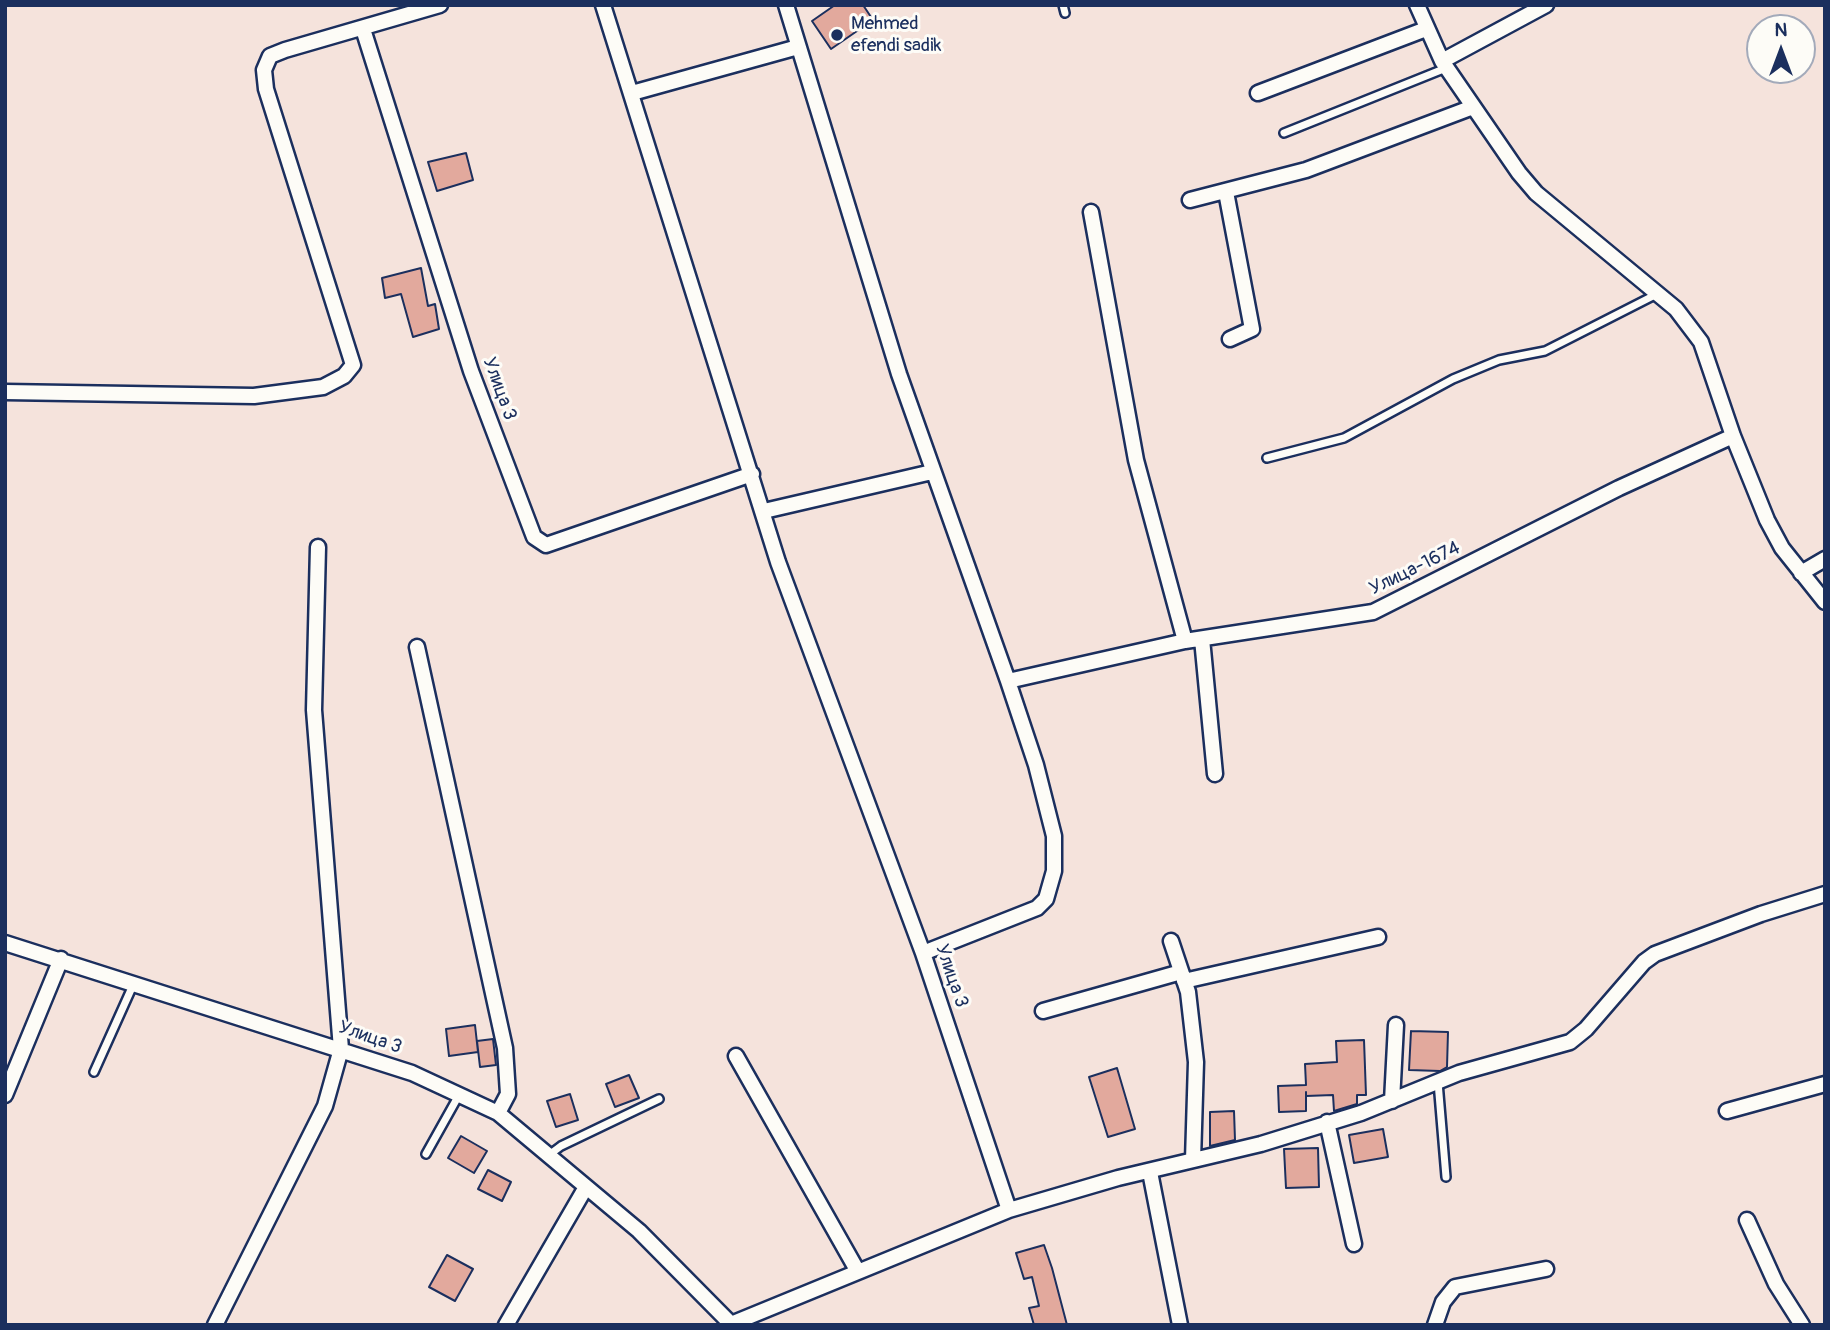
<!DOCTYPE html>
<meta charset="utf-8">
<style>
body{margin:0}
#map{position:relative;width:1830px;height:1330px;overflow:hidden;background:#f5e3dc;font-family:Pangolin,sans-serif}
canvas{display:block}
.frame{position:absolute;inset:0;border:7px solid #1b2f5e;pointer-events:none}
.north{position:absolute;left:1746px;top:14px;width:70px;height:70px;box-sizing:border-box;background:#fdfcf7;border:2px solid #a3aaba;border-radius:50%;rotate:0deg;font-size:19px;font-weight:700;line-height:28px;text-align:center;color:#1b2f5e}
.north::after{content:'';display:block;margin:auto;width:24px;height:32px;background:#1b2f5e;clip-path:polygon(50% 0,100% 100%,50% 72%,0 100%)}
</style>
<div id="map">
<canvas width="1830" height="1330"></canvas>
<div class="frame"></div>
<div class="north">N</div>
</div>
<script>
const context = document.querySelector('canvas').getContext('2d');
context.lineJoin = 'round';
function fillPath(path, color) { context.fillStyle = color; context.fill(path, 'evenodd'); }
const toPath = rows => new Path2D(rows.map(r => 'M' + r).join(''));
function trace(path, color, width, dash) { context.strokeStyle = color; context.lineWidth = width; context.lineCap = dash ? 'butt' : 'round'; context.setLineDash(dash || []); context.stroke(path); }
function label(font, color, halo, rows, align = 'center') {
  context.font = font + ' Pangolin,sans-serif'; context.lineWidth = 6; context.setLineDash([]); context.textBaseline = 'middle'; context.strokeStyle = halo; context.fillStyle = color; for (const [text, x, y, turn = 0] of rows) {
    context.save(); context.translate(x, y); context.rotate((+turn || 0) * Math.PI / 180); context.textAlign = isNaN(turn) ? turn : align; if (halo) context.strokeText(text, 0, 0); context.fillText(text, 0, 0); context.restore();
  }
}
const building = toPath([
 [835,5,863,5,873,20,831,49,812,21,835,5],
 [466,153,473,180,437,191,428,162,466,153],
 [421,268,428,306,435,304,439,329,413,337,401,294,385,298,382,278,421,268],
 [475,1025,478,1052,449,1056,446,1029,475,1025],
 [1411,1031,1448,1032,1447,1067,1440,1071,1409,1070,1411,1031],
 [493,1039,496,1065,480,1067,477,1041,493,1039],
 [1364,1040,1366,1095,1357,1095,1357,1104,1334,1111,1333,1095,1306,1096,1306,1092,1306,1111,1279,1112,1278,1086,1306,1085,1305,1064,1337,1062,1336,1041,1364,1040],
 [1117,1068,1135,1129,1108,1137,1089,1077,1117,1068],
 [629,1075,639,1098,615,1107,606,1084,629,1075],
 [570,1094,578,1120,556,1127,547,1101,570,1094],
 [1234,1111,1235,1140,1210,1146,1210,1112,1234,1111],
 [1383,1129,1388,1157,1354,1163,1349,1135,1383,1129],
 [461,1136,487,1151,474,1173,448,1158,461,1136],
 [1318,1148,1319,1187,1286,1188,1284,1149,1318,1148],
 [488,1170,511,1182,502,1201,478,1189,488,1170],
 [1044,1245,1052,1268,1067,1325,1034,1325,1029,1308,1039,1306,1032,1277,1024,1279,1016,1253,1044,1245],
 [447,1255,473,1269,455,1301,429,1287,447,1255]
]);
fillPath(building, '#e2a99d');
trace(building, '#1b2f5e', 2);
const lane = toPath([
 [1063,5,1065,13],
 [1284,133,1446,68],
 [1267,458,1344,438,1453,379,1499,360,1545,351,1657,294],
 [94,1072,134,983],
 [1438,1082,1446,1177],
 [426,1154,459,1095],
 [549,1155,561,1146,659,1099]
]);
const street = toPath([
 [603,5,778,562,923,953,1009,1210],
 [786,5,899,374,1008,681,1036,765,1054,836,1054,871,1046,899,1037,908,923,953],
 [1417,5,1442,61,1519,173,1536,193,1676,309,1701,342,1733,436,1767,520,1782,548,1825,602],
 [363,29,471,371,534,537,546,545,752,474],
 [1442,61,1546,5],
 [632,93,798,47],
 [1258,93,1426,29],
 [1226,192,1252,329,1230,339],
 [1190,200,1306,170,1473,107],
 [1091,212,1136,460,1185,641],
 [5,392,254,396,323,387,344,376,353,365,266,89,264,70,270,56,285,50,440,5],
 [764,511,932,472],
 [1801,573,1825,559],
 [1202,639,1215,774],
 [417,647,505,1048,508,1094,498,1113],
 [1008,681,1185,641,1373,612,1619,488,1733,436],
 [1171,941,1188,992,1196,1062,1193,1160],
 [5,943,412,1073,498,1113,639,1231,732,1325],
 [1184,981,1378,937],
 [1043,1011,1181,972],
 [736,1056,857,1270],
 [5,1095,61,959],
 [1392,1101,1396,1025],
 [1727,1111,1825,1084],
 [1327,1122,1354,1244],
 [1150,1172,1180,1325],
 [1747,1220,1776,1284,1802,1325],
 [731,1324,1009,1210,1118,1178,1261,1144,1361,1113,1459,1073,1570,1042,1586,1029,1644,962,1655,954,1761,914,1825,894],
 [215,1325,325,1106,341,1049,314,710,318,547],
 [506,1325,586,1187],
 [1435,1325,1443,1302,1455,1287,1546,1269]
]);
trace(lane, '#1b2f5e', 12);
trace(street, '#1b2f5e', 19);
trace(lane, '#fdfcf7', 7);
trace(street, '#fdfcf7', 14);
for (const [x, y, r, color] of [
 [837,35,7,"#1b2f5e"]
]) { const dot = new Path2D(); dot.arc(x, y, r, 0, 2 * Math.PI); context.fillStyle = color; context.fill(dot); trace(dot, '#fdfcf7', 2.5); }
label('19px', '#1b2f5e', '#fdfcf7', [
 ["Mehmed",851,24],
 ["efendi sadik",851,46]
], 'left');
label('19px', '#1b2f5e', '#fdfcf7', [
 ["Улица 3",499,389,70],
 ["Улица-1674",1415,569,-26],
 ["Улица 3",951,976,71],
 ["Улица 3",370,1038,19]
]);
</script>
